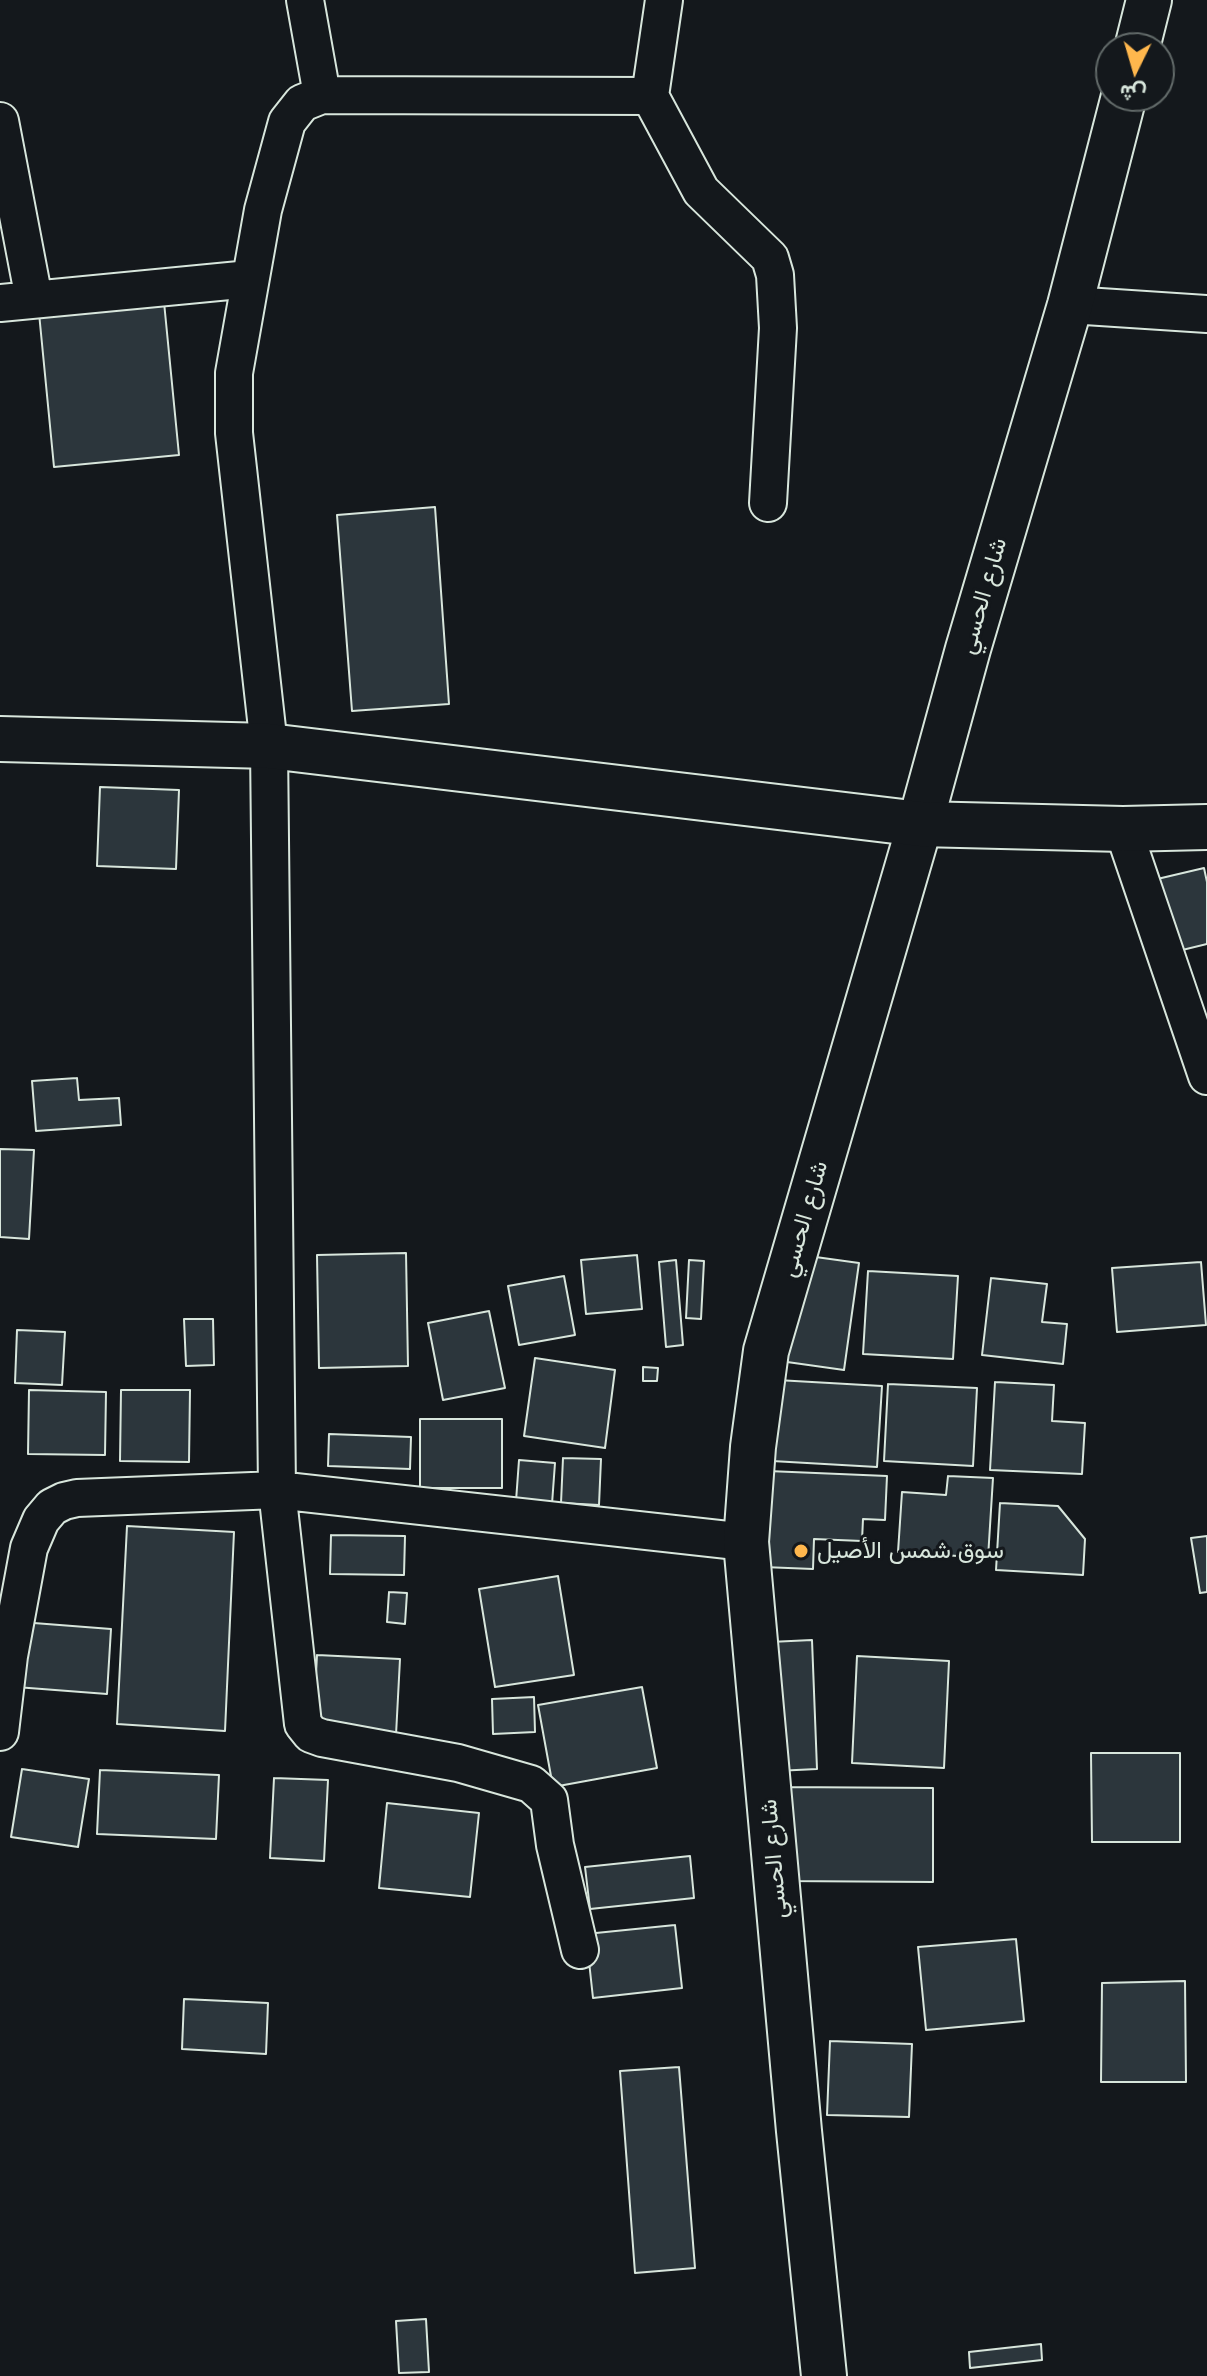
<!DOCTYPE html>
<meta charset="utf-8">
<style>
body{margin:0}
#map{position:relative;width:1207px;height:2376px;overflow:hidden;background:#14181c;font-family:Inter,Vazirmatn,sans-serif}
canvas{display:block}
.north{position:absolute;left:1095px;top:32px;width:80px;height:80px;box-sizing:border-box;background:#14181c;border:2px solid #626a69;border-radius:50%;rotate:185deg;font-size:22px;font-weight:700;line-height:32px;text-align:center;color:#d8e6dc}
.north::after{content:'';display:block;margin:auto;width:28px;height:36px;background:#ffb74d;clip-path:polygon(50% 0,100% 100%,50% 72%,0 100%)}
</style>
<div id="map">
<canvas width="1207" height="2376"></canvas>
<div class="north">ش</div>
</div>
<script>
const context = document.querySelector('canvas').getContext('2d');
context.lineJoin = 'round';
function fillPath(path, color) { context.fillStyle = color; context.fill(path, 'evenodd'); }
const toPath = rows => new Path2D(rows.map(r => 'M' + r).join(''));
function trace(path, color, width, dash) { context.strokeStyle = color; context.lineWidth = width; context.lineCap = dash ? 'butt' : 'round'; context.setLineDash(dash || []); context.stroke(path); }
function label(font, color, halo, rows, align = 'center') {
  context.font = font + ' Inter,Vazirmatn,sans-serif'; context.lineWidth = 6; context.setLineDash([]); context.textBaseline = 'middle'; context.strokeStyle = halo; context.fillStyle = color; for (const [text, x, y, turn = 0] of rows) {
    context.save(); context.translate(x, y); context.rotate((+turn || 0) * Math.PI / 180); context.textAlign = isNaN(turn) ? turn : align; if (halo) context.strokeText(text, 0, 0); context.fillText(text, 0, 0); context.restore();
  }
}
const building = toPath([
 [164,302,179,455,54,467,39,313,164,302],
 [435,507,449,704,352,711,337,515,435,507],
 [100,787,179,790,176,869,97,866,100,787],
 [1204,868,1207,882,1207,944,1170,953,1153,880,1204,868],
 [77,1078,79,1100,119,1098,121,1125,36,1131,32,1081,77,1078],
 [0,1149,34,1150,29,1239,0,1237,0,1149],
 [406,1253,408,1366,319,1368,317,1255,406,1253],
 [794,1254,859,1263,844,1370,780,1361,794,1254],
 [637,1255,642,1309,586,1314,581,1260,637,1255],
 [676,1260,683,1345,666,1347,659,1262,676,1260],
 [689,1260,704,1261,701,1319,686,1318,689,1260],
 [1201,1262,1206,1325,1117,1332,1112,1268,1201,1262],
 [868,1271,958,1276,953,1359,863,1354,868,1271],
 [564,1276,575,1335,519,1345,508,1286,564,1276],
 [991,1278,1047,1284,1042,1322,1067,1324,1063,1364,982,1355,991,1278],
 [489,1311,505,1388,443,1400,428,1323,489,1311],
 [184,1319,213,1319,214,1365,186,1366,184,1319],
 [17,1330,65,1332,62,1385,15,1383,17,1330],
 [535,1358,615,1370,605,1448,524,1436,535,1358],
 [643,1367,658,1368,657,1381,643,1381,643,1367],
 [777,1380,882,1386,877,1467,772,1461,777,1380],
 [995,1382,1054,1385,1052,1421,1085,1423,1082,1474,990,1470,995,1382],
 [888,1384,977,1388,973,1466,884,1461,888,1384],
 [29,1390,106,1392,105,1455,28,1454,29,1390],
 [121,1390,190,1390,189,1462,120,1461,121,1390],
 [420,1419,502,1419,502,1488,420,1488,420,1419],
 [329,1434,411,1437,410,1469,328,1466,329,1434],
 [563,1458,601,1459,599,1505,561,1503,563,1458],
 [519,1460,555,1463,552,1504,516,1501,519,1460],
 [768,1471,887,1476,885,1520,863,1519,862,1541,814,1539,813,1569,763,1567,768,1471],
 [948,1476,993,1478,988,1558,898,1552,902,1492,946,1495,948,1476],
 [1000,1503,1058,1506,1085,1539,1083,1575,996,1570,1000,1503],
 [127,1526,234,1532,225,1731,117,1724,127,1526],
 [331,1535,405,1536,404,1575,330,1574,331,1535],
 [1207,1536,1207,1592,1200,1593,1191,1538,1207,1536],
 [558,1576,574,1675,495,1687,479,1589,558,1576],
 [389,1592,407,1593,405,1624,387,1622,389,1592],
 [21,1622,111,1629,107,1694,16,1687,21,1622],
 [812,1640,817,1769,776,1771,770,1642,812,1640],
 [317,1655,400,1659,396,1735,313,1730,317,1655],
 [857,1656,949,1661,944,1768,852,1763,857,1656],
 [642,1687,657,1768,553,1787,538,1705,642,1687],
 [534,1697,535,1732,493,1734,492,1699,534,1697],
 [1091,1753,1180,1753,1180,1842,1092,1842,1091,1753],
 [22,1769,89,1779,78,1847,11,1837,22,1769],
 [100,1770,219,1775,216,1839,97,1834,100,1770],
 [274,1778,328,1780,324,1861,270,1858,274,1778],
 [783,1787,933,1788,933,1882,782,1881,783,1787],
 [387,1803,479,1813,470,1897,379,1888,387,1803],
 [690,1856,694,1898,590,1909,585,1867,690,1856],
 [675,1925,682,1988,593,1998,586,1934,675,1925],
 [1016,1939,1024,2021,926,2030,918,1947,1016,1939],
 [1185,1981,1186,2082,1101,2082,1102,1983,1185,1981],
 [184,1999,268,2003,266,2054,182,2049,184,1999],
 [830,2041,912,2044,909,2117,827,2115,830,2041],
 [679,2067,695,2268,635,2273,620,2071,679,2067],
 [426,2319,429,2372,399,2373,396,2321,426,2319],
 [1041,2344,1042,2360,970,2368,969,2352,1041,2344]
]);
fillPath(building, '#2c363c');
trace(building, '#d8e6dc', 2);
const street = toPath([
 [305,0,322,95],
 [664,0,650,96,701,191,770,258,775,275,778,328,768,503],
 [0,121,34,299],
 [0,303,250,279],
 [1070,305,1207,314],
 [1123,829,1207,1076],
 [0,1732,9,1656,29,1548,41,1520,52,1507,64,1501,77,1498,277,1490,746,1542],
 [580,1950,555,1845,549,1800,531,1784,458,1763,322,1738,311,1734,303,1724,277,1490,269,746,234,433,234,373,263,210,287,122,302,103,322,95,650,96]
]);
const secondary = toPath([
 [1137,48,1149,0],
 [824,2376,799,2131,746,1542,753,1447,766,1351,920,824,968,649,1070,305,1124,96]
]);
const primary = toPath([
 [0,739,269,746,920,824,1123,829,1207,827]
]);
trace(street, '#d8e6dc', 40);
trace(secondary, '#d8e6dc', 48);
trace(primary, '#d8e6dc', 48);
trace(street, '#14181c', 36);
trace(secondary, '#14181c', 44);
trace(primary, '#14181c', 44);
for (const [x, y, r, color] of [
 [801,1551,8,"#ffb74d"]
]) { const dot = new Path2D(); dot.arc(x, y, r, 0, 2 * Math.PI); context.fillStyle = color; context.fill(dot); trace(dot, '#14181c', 3); }
label('24px', '#d8e6dc', '#14181c', [
 ["شارع الحسي",983,596,-74],
 ["شارع الحسي",804,1219,-74],
 ["شارع الحسي",774,1859,-95]
]);
label('24px', '#d8e6dc', '#14181c', [
 ["سوق شمس الأصيل",817,1551]
], 'left');
</script>
